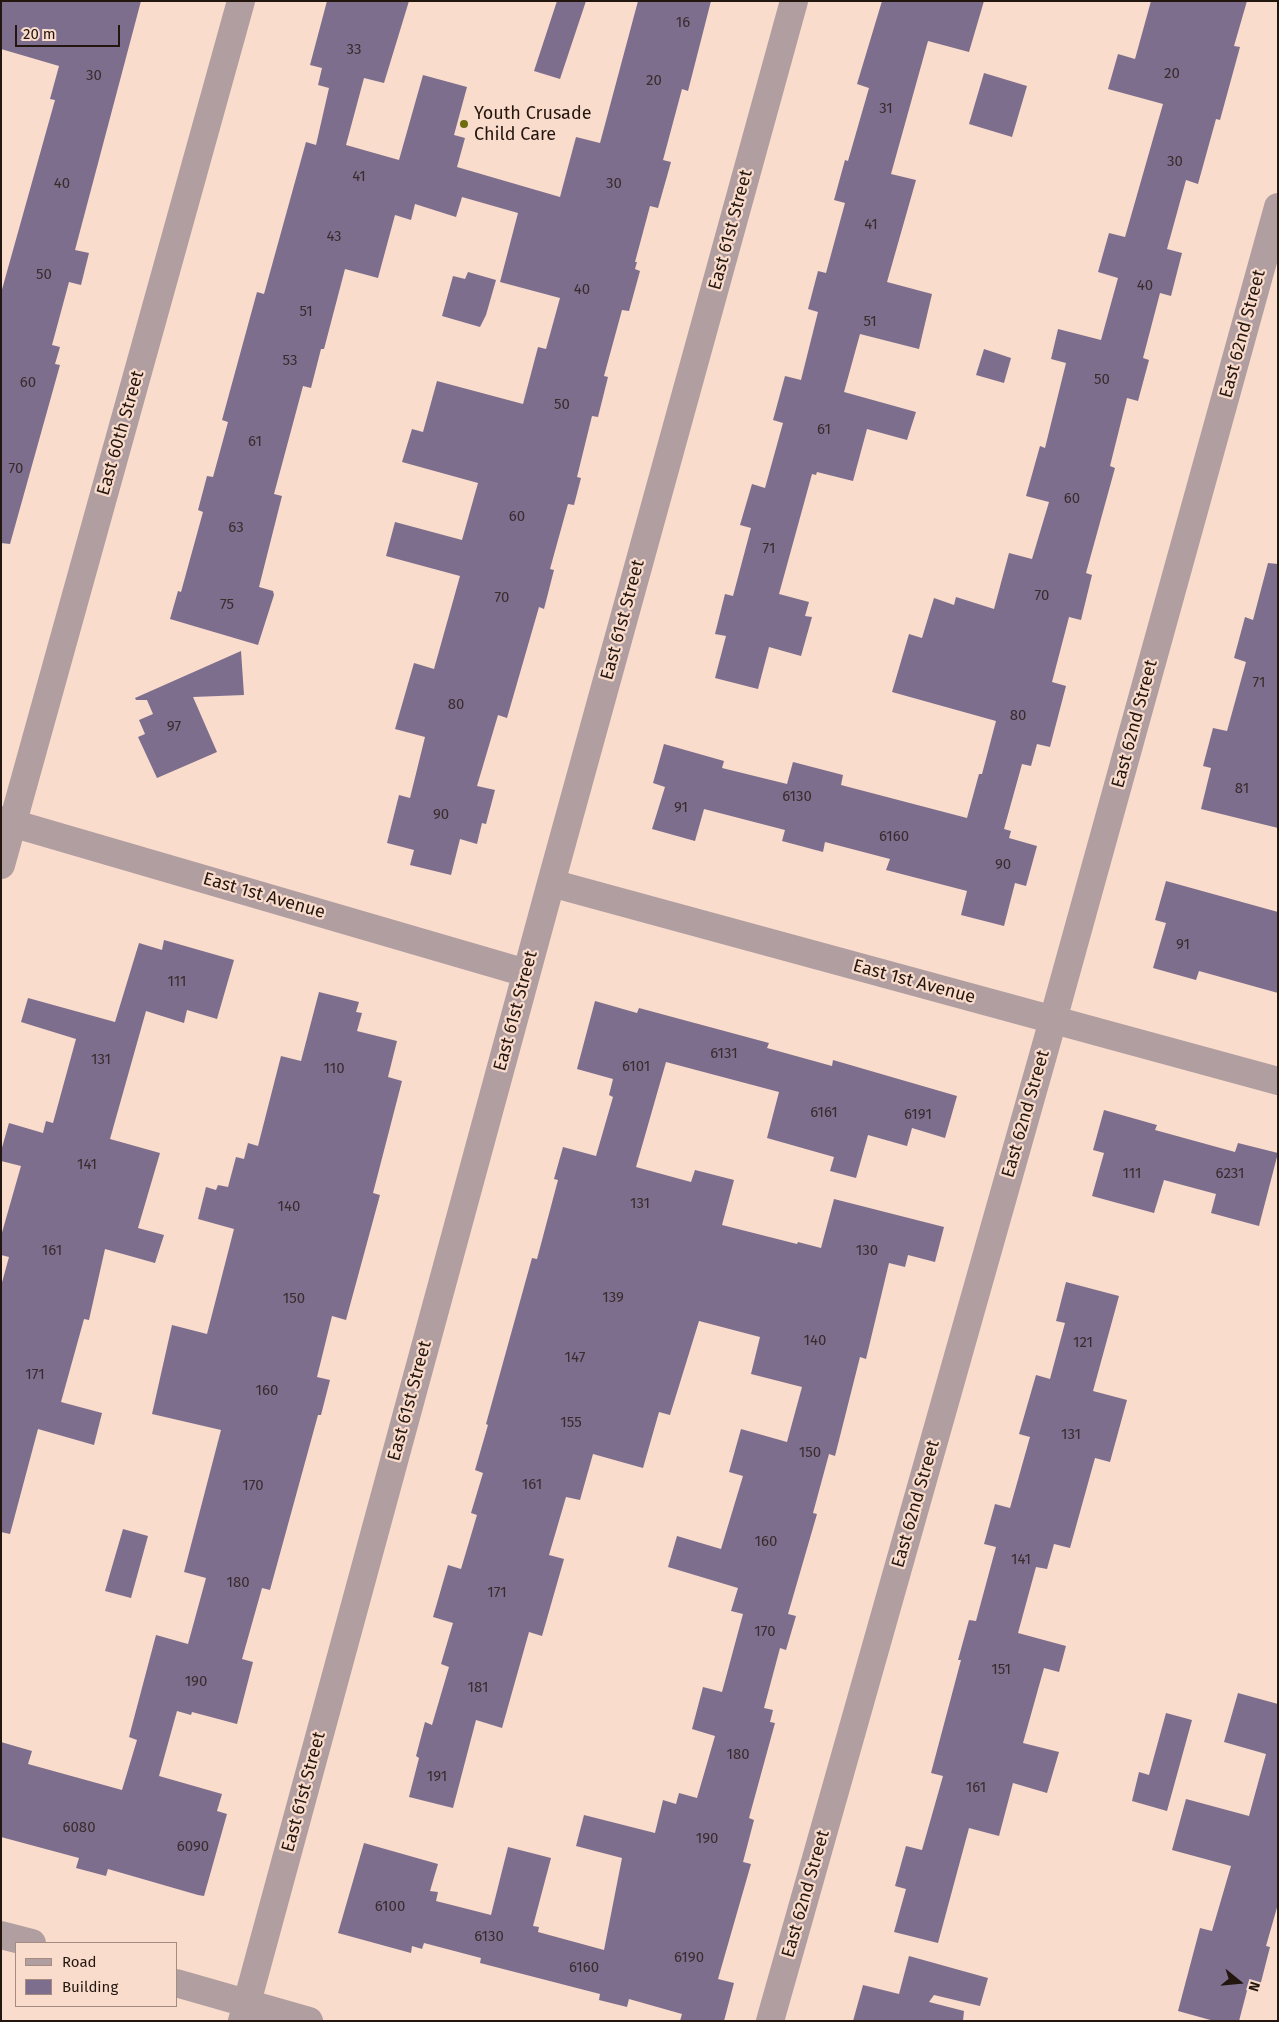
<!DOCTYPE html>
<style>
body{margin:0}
#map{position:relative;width:1279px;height:2022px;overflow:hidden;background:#fadccc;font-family:"Fira Sans",sans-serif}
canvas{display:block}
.frame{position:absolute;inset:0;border:2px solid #23160f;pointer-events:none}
.legend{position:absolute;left:15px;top:1942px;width:162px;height:65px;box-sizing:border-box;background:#fadccc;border:1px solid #a48d80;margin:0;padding:6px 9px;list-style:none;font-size:15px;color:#23160f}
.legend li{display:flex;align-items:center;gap:10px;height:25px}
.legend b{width:25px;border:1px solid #a48d80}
.north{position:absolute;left:1214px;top:1957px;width:50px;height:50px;-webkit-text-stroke:4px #fadccc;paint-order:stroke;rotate:107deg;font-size:14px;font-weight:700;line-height:20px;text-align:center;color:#23160f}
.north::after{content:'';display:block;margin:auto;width:18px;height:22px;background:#23160f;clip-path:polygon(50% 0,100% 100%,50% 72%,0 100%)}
.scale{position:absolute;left:15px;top:25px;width:105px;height:22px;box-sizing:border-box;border:2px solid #23160f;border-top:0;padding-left:6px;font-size:15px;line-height:18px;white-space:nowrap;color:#23160f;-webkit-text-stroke:4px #fadccc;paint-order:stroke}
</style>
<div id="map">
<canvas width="1279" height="2022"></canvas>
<div class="frame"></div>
<ul class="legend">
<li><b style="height:6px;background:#b19ea1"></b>Road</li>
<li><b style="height:14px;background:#7d6e8d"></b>Building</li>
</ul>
<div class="north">N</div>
<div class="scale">20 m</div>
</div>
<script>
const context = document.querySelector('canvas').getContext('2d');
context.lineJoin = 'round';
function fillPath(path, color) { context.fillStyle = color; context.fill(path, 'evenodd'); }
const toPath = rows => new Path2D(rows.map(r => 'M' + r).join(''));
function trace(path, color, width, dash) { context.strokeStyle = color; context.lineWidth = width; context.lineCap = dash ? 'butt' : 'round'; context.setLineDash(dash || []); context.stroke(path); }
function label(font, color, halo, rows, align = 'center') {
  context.font = font + ' "Fira Sans",sans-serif'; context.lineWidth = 4.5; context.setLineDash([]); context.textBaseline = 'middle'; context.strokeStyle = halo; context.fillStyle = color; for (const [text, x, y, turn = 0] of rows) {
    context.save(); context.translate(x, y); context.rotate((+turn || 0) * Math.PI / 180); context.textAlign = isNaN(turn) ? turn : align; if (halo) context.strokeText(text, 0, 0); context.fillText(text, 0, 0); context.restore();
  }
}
fillPath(toPath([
 [1,1,141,1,75,250,89,253,81,285,69,282,52,345,60,347,55,364,60,365,10,544,1,543,1,293,55,100,50,99,59,66,1,49],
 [327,1,409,1,384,83,364,78,346,145,399,160,423,75,467,87,454,135,465,138,457,167,560,197,576,137,600,143,638,1,711,1,688,91,682,89,663,160,671,162,658,208,650,206,635,262,637,262,635,269,640,271,629,311,622,310,604,376,608,377,598,417,592,416,577,477,581,478,574,505,568,504,550,569,554,570,544,609,539,607,507,718,498,715,477,786,495,790,486,824,482,823,477,844,460,839,451,875,410,865,414,850,387,843,399,795,410,798,425,737,395,729,414,663,434,669,460,576,386,556,395,522,462,540,478,483,402,462,412,429,423,432,437,381,523,404,538,347,546,349,560,298,500,282,518,213,462,197,456,217,415,204,411,220,395,215,378,278,345,269,324,349,321,349,311,388,303,386,274,494,282,496,259,587,273,591,274,595,258,645,170,619,178,591,181,592,203,512,198,510,207,476,213,477,228,422,222,420,257,292,264,294,306,142,316,145,329,88,318,85,322,68,310,65],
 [557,1,586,1,560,79,534,71],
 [882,1,984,1,969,52,928,41,891,174,916,180,887,282,932,294,919,349,860,334,844,392,916,412,907,440,867,429,853,481,817,472,816,475,812,474,779,594,809,602,805,616,812,617,801,656,769,647,758,689,715,678,726,636,715,634,725,594,733,596,751,528,740,525,752,484,765,488,783,423,773,420,785,376,801,380,818,312,808,309,818,271,826,273,845,203,834,200,845,160,848,161,869,88,857,84],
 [1151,1,1247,1,1234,46,1240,47,1220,120,1216,119,1198,184,1186,180,1167,249,1182,253,1171,296,1160,293,1143,358,1149,360,1138,401,1127,398,1110,466,1115,468,1086,573,1092,575,1081,620,1069,617,1052,682,1066,686,1050,747,1037,744,1031,766,1022,764,1004,829,1011,831,1009,838,1037,846,1026,886,1015,883,1004,926,961,915,967,891,886,870,890,859,825,842,823,852,782,841,785,830,704,809,695,841,652,829,665,787,653,783,664,744,724,761,722,768,787,784,793,762,843,775,841,785,967,818,979,774,982,774,996,721,892,692,909,634,922,638,934,598,954,605,956,597,994,609,1009,553,1032,559,1049,502,1026,496,1040,446,1045,448,1066,363,1051,359,1058,329,1101,340,1118,278,1098,272,1109,233,1125,237,1163,104,1108,89,1118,54,1135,59],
 [984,73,1027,86,1012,137,969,124],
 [468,272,496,280,486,315,480,327,442,316,453,276,465,279],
 [984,349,1011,358,1004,383,976,375],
 [1268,563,1278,564,1278,828,1201,809,1211,768,1203,766,1213,728,1227,731,1246,662,1234,658,1245,617,1253,620],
 [241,651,244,695,193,697,217,752,157,778,138,737,145,734,139,720,153,714,147,700,136,700,135,698],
 [1166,881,1278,912,1278,993,1199,971,1196,980,1153,968,1166,923,1155,920],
 [164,940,234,960,217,1019,187,1010,184,1023,146,1011,110,1139,160,1153,138,1228,164,1235,155,1263,105,1249,89,1320,84,1319,61,1402,102,1413,94,1445,38,1429,10,1534,1,1532,1,1286,9,1257,1,1255,1,1236,21,1166,1,1161,1,1151,9,1123,43,1133,46,1121,53,1123,76,1039,21,1022,28,998,115,1022,139,943,162,950],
 [319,992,359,1002,356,1012,362,1013,357,1031,397,1041,388,1077,402,1081,373,1193,380,1195,346,1320,332,1316,317,1377,330,1380,321,1415,318,1415,270,1590,262,1588,242,1659,253,1662,237,1724,192,1712,191,1715,177,1711,159,1776,222,1794,217,1811,227,1814,204,1896,198,1895,108,1869,106,1876,76,1868,79,1858,1,1837,1,1742,32,1751,28,1764,122,1790,137,1740,129,1737,156,1635,188,1644,206,1578,184,1572,221,1430,152,1414,172,1325,207,1334,234,1229,198,1219,206,1187,216,1190,218,1185,228,1187,236,1157,244,1159,248,1143,258,1146,281,1056,301,1061],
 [595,1001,637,1013,639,1008,769,1043,767,1048,832,1066,833,1060,957,1096,945,1138,912,1128,907,1146,868,1135,856,1178,830,1171,834,1157,767,1138,779,1092,666,1062,636,1167,691,1182,695,1170,734,1180,722,1225,797,1244,798,1242,821,1248,834,1199,944,1227,935,1262,908,1255,905,1267,889,1263,866,1359,860,1357,835,1456,829,1454,813,1513,817,1514,788,1614,796,1616,786,1650,780,1648,764,1708,773,1710,770,1722,775,1723,749,1818,754,1820,743,1862,751,1864,718,1979,734,1983,724,2021,680,2021,682,2014,629,1999,627,2007,599,2000,600,1994,480,1963,481,1958,424,1943,422,1949,412,1946,411,1953,338,1933,364,1843,438,1864,430,1891,438,1892,436,1901,491,1915,508,1847,551,1858,533,1926,539,1927,538,1932,604,1950,622,1858,576,1846,584,1815,655,1833,663,1800,676,1804,679,1793,697,1798,715,1736,692,1729,703,1687,722,1692,743,1614,731,1611,738,1588,668,1567,677,1536,721,1549,743,1476,729,1472,741,1429,787,1442,802,1387,751,1374,760,1337,699,1321,670,1415,659,1412,643,1468,593,1454,580,1500,566,1497,549,1555,564,1559,542,1636,529,1632,502,1728,476,1720,453,1808,409,1797,419,1758,416,1756,425,1722,432,1725,449,1667,441,1664,453,1623,433,1617,448,1565,461,1569,477,1515,471,1513,483,1473,475,1470,488,1425,486,1424,532,1258,537,1259,558,1180,554,1179,563,1147,596,1156,613,1097,609,1095,613,1079,577,1069],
 [1104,1110,1157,1125,1155,1130,1235,1152,1238,1143,1278,1153,1259,1226,1211,1213,1216,1194,1164,1180,1154,1213,1092,1196,1104,1153,1093,1150],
 [1066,1282,1119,1296,1093,1391,1127,1400,1110,1462,1095,1458,1070,1548,1054,1544,1047,1569,1036,1567,1018,1633,1066,1646,1059,1672,1044,1668,1023,1743,1059,1752,1047,1793,1013,1783,999,1836,969,1828,938,1943,894,1932,906,1889,895,1886,906,1846,922,1850,943,1776,931,1773,961,1660,958,1660,969,1620,976,1621,996,1547,984,1544,995,1504,1010,1508,1030,1437,1019,1434,1036,1375,1050,1379,1065,1323,1056,1321],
 [123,1529,148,1536,131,1598,105,1591],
 [1238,1693,1278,1704,1278,1904,1266,1946,1270,1947,1260,1986,1249,1983,1239,2021,1214,2021,1178,2011,1200,1928,1212,1931,1231,1866,1172,1850,1186,1799,1249,1816,1266,1754,1224,1742],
 [1166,1713,1192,1720,1167,1811,1132,1801,1139,1772,1149,1775],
 [909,1956,988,1978,980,2006,934,1995,929,2002,964,2011,963,2021,853,2021,863,1985,899,1994]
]), '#7d6e8d');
trace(toPath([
 [1,820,526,973],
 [1,865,241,1],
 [551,883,1278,1081],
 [1,1935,32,1943],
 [176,1983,309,2021],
 [242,2021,551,883,794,1],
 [770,2021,1053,1020,1278,207]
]), '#b19ea1', 28);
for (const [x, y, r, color] of [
 [464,124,5,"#6d6d0e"]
]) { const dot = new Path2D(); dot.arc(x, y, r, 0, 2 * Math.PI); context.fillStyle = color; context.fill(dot); trace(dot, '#fadccc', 2); }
label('15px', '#3a2c2e', null, [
 ["16",683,23],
 ["33",354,50],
 ["20",1172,74],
 ["30",94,76],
 ["20",654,81],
 ["31",886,109],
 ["30",1175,162],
 ["41",359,177],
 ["40",62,184],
 ["30",614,184],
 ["41",871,225],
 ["43",334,237],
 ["50",44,275],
 ["40",1145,286],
 ["40",582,290],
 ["51",306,312],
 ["51",870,322],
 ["53",290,361],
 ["50",1102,380],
 ["60",28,383],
 ["50",562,405],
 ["61",824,430],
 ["61",255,442],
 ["70",16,469],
 ["60",1072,499],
 ["60",517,517],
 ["63",236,528],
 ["71",769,549],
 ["70",1042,596],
 ["70",502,598],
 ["75",227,605],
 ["71",1259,683],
 ["80",456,705],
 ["80",1018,716],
 ["97",174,727],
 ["81",1242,789],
 ["6130",797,797],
 ["91",681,808],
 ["90",441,815],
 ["6160",894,837],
 ["90",1003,865],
 ["91",1183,945],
 ["111",177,982],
 ["6131",724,1054],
 ["131",101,1060],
 ["6101",636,1067],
 ["110",334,1069],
 ["6161",824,1113],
 ["6191",918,1115],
 ["141",87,1165],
 ["111",1132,1174],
 ["6231",1230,1174],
 ["131",640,1204],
 ["140",289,1207],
 ["161",52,1251],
 ["130",867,1251],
 ["139",613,1298],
 ["150",294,1299],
 ["140",815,1341],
 ["121",1083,1343],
 ["147",575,1358],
 ["171",35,1375],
 ["160",267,1391],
 ["155",571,1423],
 ["131",1071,1435],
 ["150",810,1453],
 ["161",532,1485],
 ["170",253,1486],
 ["160",766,1542],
 ["141",1021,1560],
 ["180",238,1583],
 ["171",497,1593],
 ["170",765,1632],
 ["151",1001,1670],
 ["190",196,1682],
 ["181",478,1688],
 ["180",738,1755],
 ["191",437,1777],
 ["161",976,1788],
 ["6080",79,1828],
 ["190",707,1839],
 ["6090",193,1847],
 ["6100",390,1907],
 ["6130",489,1937],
 ["6190",689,1958],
 ["6160",584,1968]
]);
label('18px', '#23160f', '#fadccc', [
 ["Youth Crusade",474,114],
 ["Child Care",474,135]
], 'left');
label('18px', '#23160f', '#fadccc', [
 ["East 61st Street",731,230,-75],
 ["East 62nd Street",1243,334,-75],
 ["East 60th Street",121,433,-74],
 ["East 61st Street",623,620,-75],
 ["East 62nd Street",1135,724,-75],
 ["East 1st Avenue",264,896,16],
 ["East 1st Avenue",914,982,15],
 ["East 61st Street",516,1011,-75],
 ["East 62nd Street",1026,1114,-74],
 ["East 61st Street",410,1401,-75],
 ["East 62nd Street",916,1504,-74],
 ["East 61st Street",304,1792,-75],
 ["East 62nd Street",806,1894,-74]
]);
</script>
